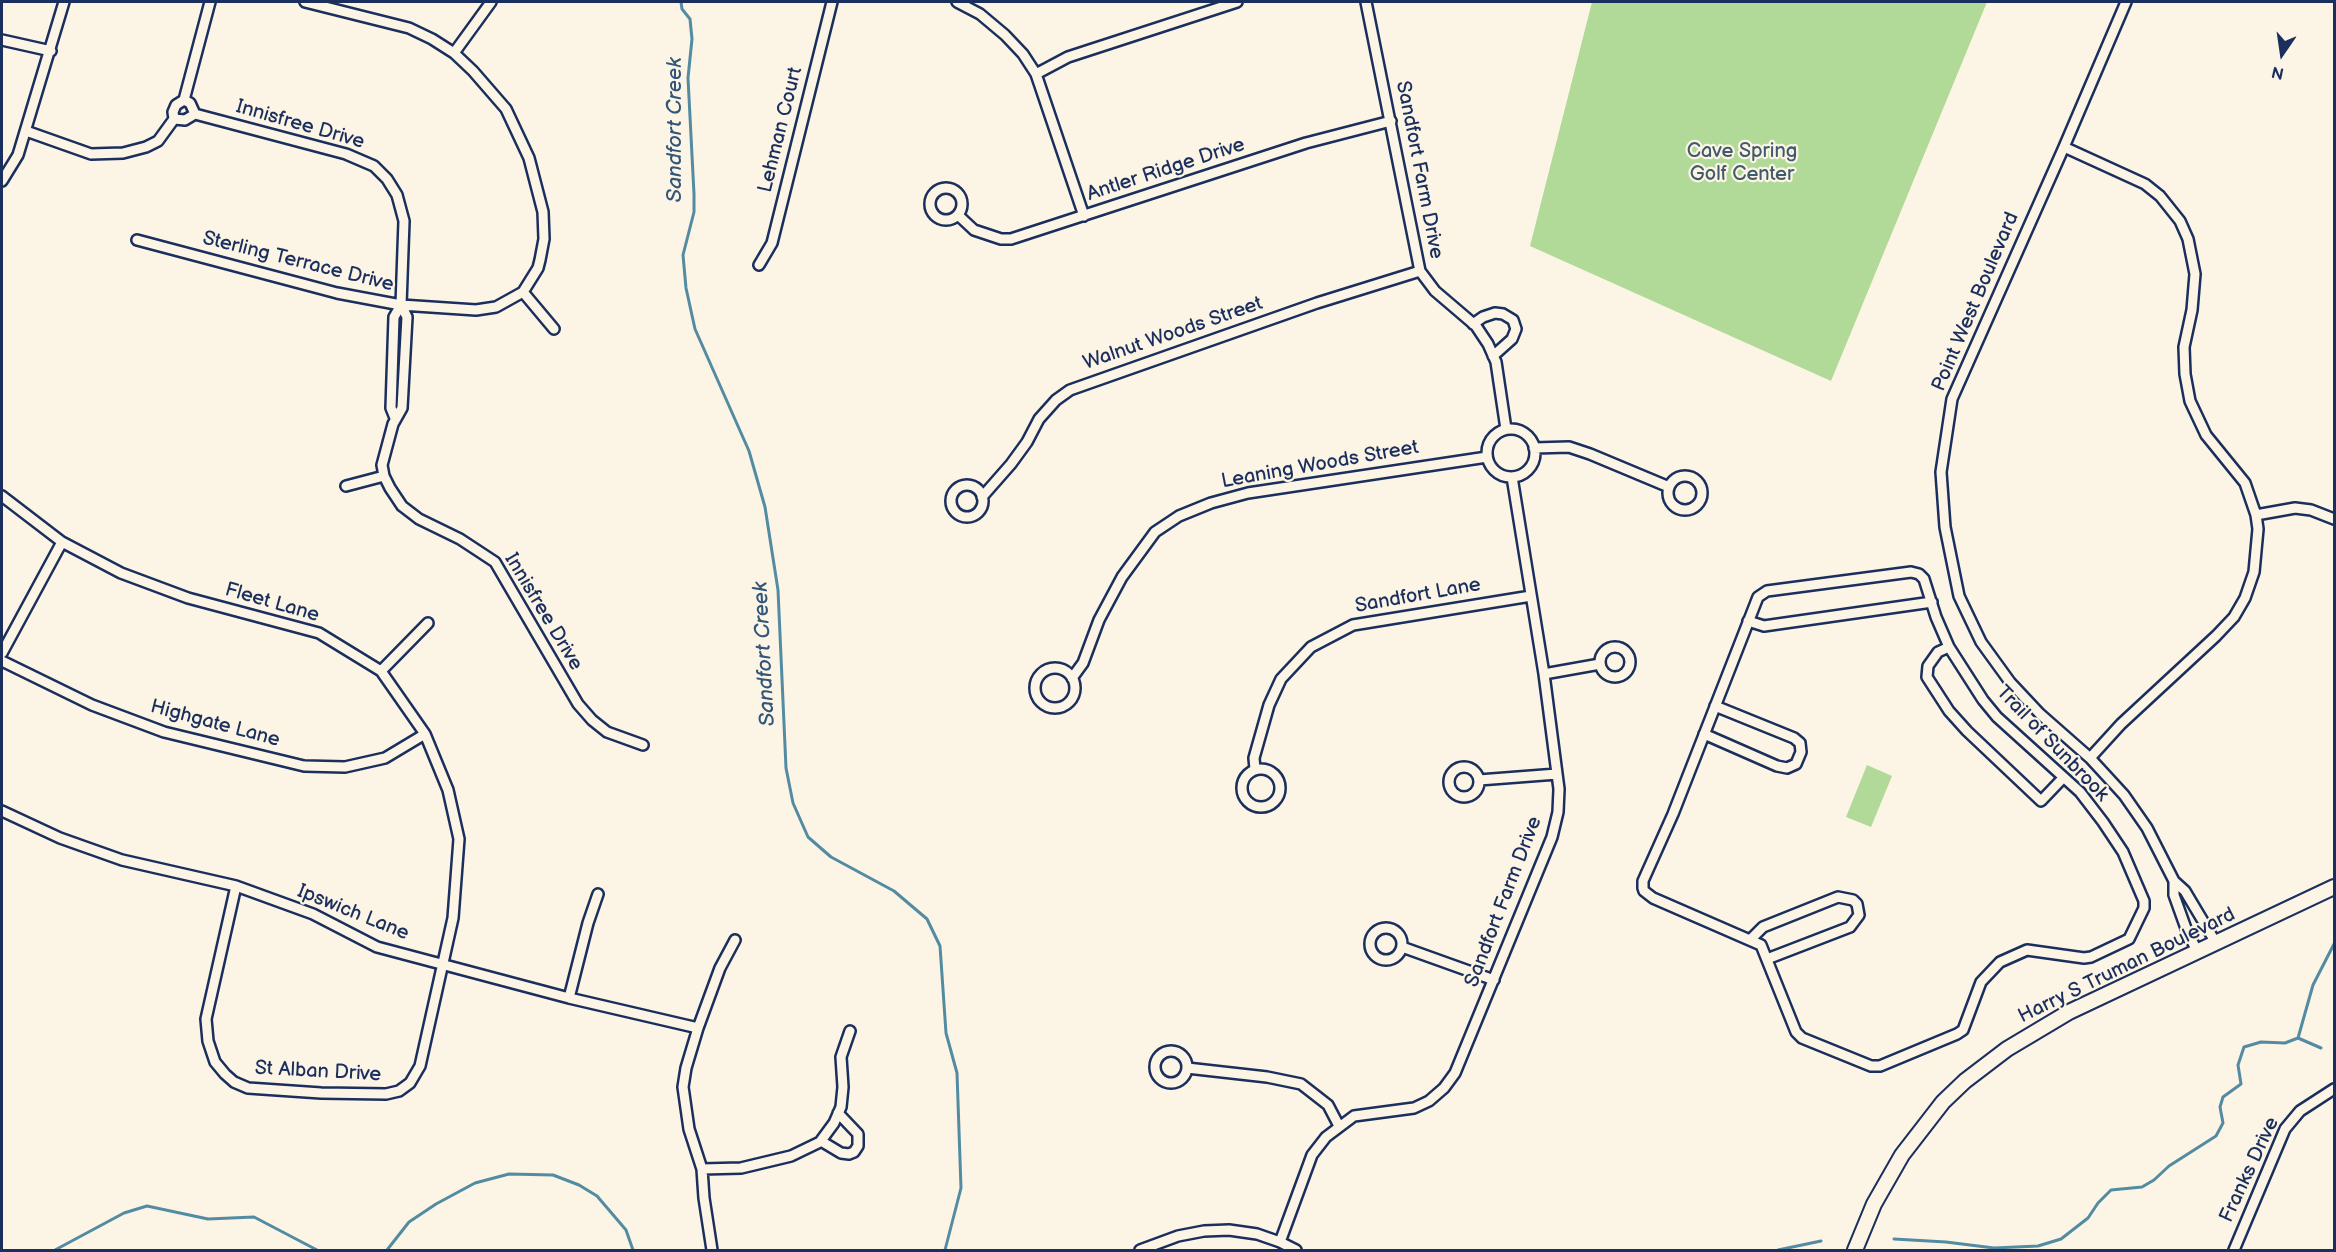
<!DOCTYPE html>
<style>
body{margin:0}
#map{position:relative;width:2336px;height:1252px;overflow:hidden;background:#fcf5e5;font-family:"Balsamiq Sans",sans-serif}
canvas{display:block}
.frame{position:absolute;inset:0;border:3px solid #1b2f5e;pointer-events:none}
.north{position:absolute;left:2252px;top:24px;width:60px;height:60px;-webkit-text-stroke:4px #fcf5e5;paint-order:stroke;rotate:193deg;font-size:16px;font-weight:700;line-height:24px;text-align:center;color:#1b2f5e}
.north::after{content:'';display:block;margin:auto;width:21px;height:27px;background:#1b2f5e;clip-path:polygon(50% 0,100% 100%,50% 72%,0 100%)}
</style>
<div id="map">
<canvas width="2336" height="1252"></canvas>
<div class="frame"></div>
<div class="north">N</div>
</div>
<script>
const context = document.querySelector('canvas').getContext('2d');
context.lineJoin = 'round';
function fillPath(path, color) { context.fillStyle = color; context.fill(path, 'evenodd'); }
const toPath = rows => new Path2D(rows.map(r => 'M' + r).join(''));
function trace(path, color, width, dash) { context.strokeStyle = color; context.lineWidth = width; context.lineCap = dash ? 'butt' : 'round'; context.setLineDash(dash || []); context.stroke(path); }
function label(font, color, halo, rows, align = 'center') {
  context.font = font + ' "Balsamiq Sans",sans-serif'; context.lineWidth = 4.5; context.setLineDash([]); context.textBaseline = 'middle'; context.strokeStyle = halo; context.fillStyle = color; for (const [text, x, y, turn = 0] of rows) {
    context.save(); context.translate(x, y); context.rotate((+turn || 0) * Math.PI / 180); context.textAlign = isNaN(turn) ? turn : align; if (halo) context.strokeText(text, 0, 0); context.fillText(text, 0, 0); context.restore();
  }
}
fillPath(toPath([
 [1592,2,1987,2,1831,381,1530,246],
 [1867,765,1892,776,1871,827,1846,817]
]), '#b1da98');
trace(toPath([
 [681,2,682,9,690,19,692,39,688,78,694,194,694,212,683,255,686,288,695,329,749,451,765,507,778,590,786,768,793,803,808,837,831,857,894,891,927,919,940,946,946,1033,957,1073,961,1188,945,1250],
 [2298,1038,2313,985,2334,944],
 [1894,1239,1946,1242,1994,1248,2038,1246,2061,1239,2088,1218,2098,1203,2111,1190,2142,1187,2154,1180,2169,1166,2216,1136,2223,1123,2220,1107,2223,1097,2241,1084,2238,1065,2244,1047,2261,1042,2285,1043,2298,1038,2321,1048],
 [55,1250,124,1213,147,1206,208,1219,254,1217,317,1250],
 [387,1250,409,1222,436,1204,475,1183,509,1174,553,1175,579,1185,597,1196,626,1230,633,1250],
 [1778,1250,1821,1241]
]), '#538ba2', 3);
const street = toPath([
 [957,2,980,14,1005,35,1023,54,1036,74,1084,216],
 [1366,2,1420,271,1435,291,1476,326,1488,344,1496,362,1506,429],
 [2126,2,2064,147,1952,399,1941,472,1945,527,1959,596,1981,642,2010,682,2040,714,2090,758,2124,795,2147,828,2174,881,2185,891,2216,943],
 [2,40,51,51],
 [454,53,491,2],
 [1036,74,1068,57,1237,2],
 [184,100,190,103,195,114,346,154,374,166,387,179,397,195,404,221,401,305,394,317,391,408,395,418],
 [174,119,185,120,195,114],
 [26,131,91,154,123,153,146,147,158,141,174,119,173,112,176,105,184,100,210,2],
 [2064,147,2145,184,2160,196,2180,221,2188,239,2195,274,2192,310,2184,347,2185,374,2190,401,2206,435,2245,483,2256,515,2258,529,2254,572,2245,598,2234,617,2216,636,2121,724,2090,758],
 [2,181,18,155,64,2],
 '930 204a16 16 0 1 1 32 0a16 16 0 1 1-32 0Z',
 [958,215,974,230,1001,239,1011,239,1306,143,1391,121],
 [137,240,337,293,401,305,476,310,496,307,523,292,538,268,540,260,544,239,543,212,529,158,506,109,473,71,454,53,432,39,409,28,305,2],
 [759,265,772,243,832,2],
 [523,292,554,329],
 [401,305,407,317,402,408,393,424,382,465,384,476,390,488,402,506,419,519,460,539,495,562,578,704,592,720,607,732,643,745],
 [1473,324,1483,317,1495,313,1503,314,1513,320,1516,329,1512,339,1493,356],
 '1487 453a24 24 0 1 1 48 0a24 24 0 1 1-48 0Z',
 [1534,448,1569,447,1590,454,1669,487],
 '1668 493a17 17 0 1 1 34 0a17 17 0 1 1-34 0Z',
 '951 501a16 16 0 1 1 32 0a16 16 0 1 1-32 0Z',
 [346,486,384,476],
 [2,496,62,542,121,573,188,598,319,633,381,671,425,734,448,790,459,839,453,918,420,1066,410,1083,399,1091,386,1094,321,1093,248,1088,234,1082,225,1074,215,1062,208,1041,206,1019,236,886],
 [982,497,1011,464,1027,442,1039,419,1056,400,1070,390,1317,303,1420,271],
 [2256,515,2295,508,2311,510,2334,519],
 [1911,572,1919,574,1924,579,1936,617,1949,647,1983,700,1997,717,2080,792,2103,822,2123,852,2144,901,2144,908,2129,939,2091,957,2084,958,2027,950,2000,962,1981,982,1963,1030,1957,1034,1880,1066,1871,1066,1802,1038,1796,1032,1761,945,1653,898,1644,891,1643,888,1643,881,1673,814,1758,597,1767,591,1911,572],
 [1748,621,1764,626,1932,602],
 '1600 662a15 15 0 1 1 30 0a15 15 0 1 1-30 0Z',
 [1949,647,1938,652,1928,666,1927,677,1949,711,1967,731,2041,801,2063,778],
 [2,653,62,542],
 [2,661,92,705,164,732,304,766,345,767,385,758,425,734],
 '1035 688a20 20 0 1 1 40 0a20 20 0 1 1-40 0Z',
 [381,671,428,623],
 [1544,674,1600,664],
 [1072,678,1083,663,1099,620,1122,577,1155,532,1179,516,1211,503,1248,493,1487,457],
 [1704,734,1777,766,1787,768,1796,764,1801,752,1800,743,1794,738,1715,706],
 '1449 782a15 15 0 1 1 30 0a15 15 0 1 1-30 0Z',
 '1242 788a19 19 0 1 1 38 0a19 19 0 1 1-38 0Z',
 [1255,769,1254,758,1269,705,1281,679,1311,647,1353,625,1531,596],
 [1479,780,1557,774],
 [2,811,60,838,122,860,236,886,313,914,377,947,569,998,698,1028],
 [2174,881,2174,895,2188,934,2198,952],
 '1370 944a16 16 0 1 1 32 0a16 16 0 1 1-32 0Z',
 [1751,939,1763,927,1838,897,1853,900,1857,904,1859,915,1850,927,1767,959],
 [1402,947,1494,980],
 [569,998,588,923,598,894],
 '1155 1067a16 16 0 1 1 32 0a16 16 0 1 1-32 0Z',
 [1187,1068,1267,1077,1301,1084,1328,1105,1339,1126],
 [821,1141,841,1153,849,1154,854,1152,858,1146,858,1134,838,1113],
 [702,1169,741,1168,791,1156,820,1142,834,1123,841,1107,843,1087,841,1057,850,1031],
 [1280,1242,1312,1155,1326,1137,1354,1116,1414,1108,1429,1101,1444,1088,1455,1073,1552,837,1558,812,1559,789,1544,674,1512,477],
 [712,1250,704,1198,702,1169,689,1129,683,1087,686,1068,698,1028,720,968,735,940],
 [1140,1250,1178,1236,1204,1231,1229,1230,1257,1234,1280,1242,1296,1250],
 [2234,1250,2285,1129,2300,1111,2334,1089]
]);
const primary = toPath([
 [1855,1250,1874,1204,1902,1155,1943,1102,1965,1081,2007,1049,2069,1012,2334,887]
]);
trace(street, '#1b2f5e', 14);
trace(primary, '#1b2f5e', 18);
trace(street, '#fcf5e5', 9);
trace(primary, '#fcf5e5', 14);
label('20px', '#1b2f5e', '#fcf5e5', [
 ["Innisfree Drive",300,125,16],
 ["Lehman Court",781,130,-76],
 ["Antler Ridge Drive",1166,170,-18],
 ["Sandfort Farm Drive",1419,170,79],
 ["Sterling Terrace Drive",298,262,14],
 ["Point West Boulevard",1976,302,-67],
 ["Walnut Woods Street",1173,334,-19],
 ["Leaning Woods Street",1320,465,-10],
 ["Sandfort Lane",1418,596,-10],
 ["Fleet Lane",272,603,16],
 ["Innisfree Drive",543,612,59],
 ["Highgate Lane",215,724,15],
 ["Trail of Sunbrook",2052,744,46],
 ["Sandfort Farm Drive",1504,902,-69],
 ["Ipswich Lane",353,913,22],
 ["Harry S Truman Boulevard",2127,966,-26],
 ["St Alban Drive",318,1072,3],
 ["Franks Drive",2250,1170,-65]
]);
label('20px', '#405a6c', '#fcf5e5', [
 ["Cave Spring",1742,152],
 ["Golf Center",1742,175]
]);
label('italic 21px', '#32567a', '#fcf5e5', [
 ["Sandfort Creek",676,130,-90],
 ["Sandfort Creek",765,654,-93]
]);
</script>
